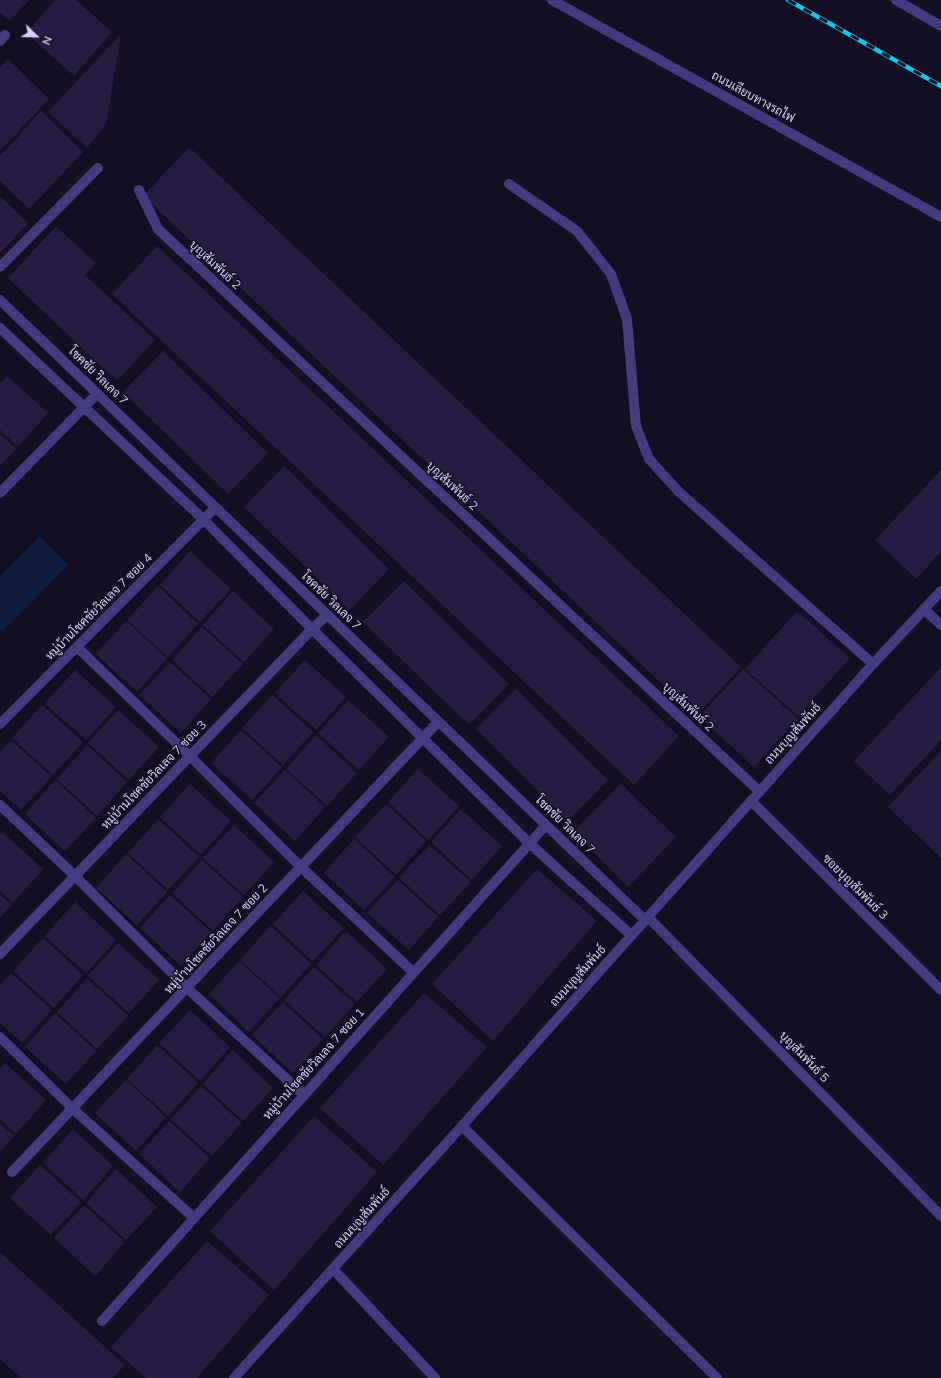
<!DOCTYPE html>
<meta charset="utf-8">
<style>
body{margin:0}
#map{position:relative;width:941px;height:1378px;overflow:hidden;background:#140f22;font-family:Mulish,sans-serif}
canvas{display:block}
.north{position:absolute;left:16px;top:16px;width:40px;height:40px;-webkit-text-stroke:3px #140f22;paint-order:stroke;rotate:113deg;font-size:11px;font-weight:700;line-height:16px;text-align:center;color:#dad2fd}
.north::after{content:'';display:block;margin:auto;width:14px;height:18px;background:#dad2fd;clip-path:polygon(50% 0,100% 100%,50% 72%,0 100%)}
</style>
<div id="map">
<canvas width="941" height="1378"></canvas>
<div class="north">N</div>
</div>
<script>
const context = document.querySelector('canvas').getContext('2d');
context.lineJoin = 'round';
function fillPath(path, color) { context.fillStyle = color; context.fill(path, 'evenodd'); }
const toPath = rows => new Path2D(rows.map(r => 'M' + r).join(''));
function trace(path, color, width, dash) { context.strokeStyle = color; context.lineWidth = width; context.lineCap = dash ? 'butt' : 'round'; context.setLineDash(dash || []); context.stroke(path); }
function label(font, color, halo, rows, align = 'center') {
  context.font = font + ' Mulish,Sarabun,sans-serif'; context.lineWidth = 3; context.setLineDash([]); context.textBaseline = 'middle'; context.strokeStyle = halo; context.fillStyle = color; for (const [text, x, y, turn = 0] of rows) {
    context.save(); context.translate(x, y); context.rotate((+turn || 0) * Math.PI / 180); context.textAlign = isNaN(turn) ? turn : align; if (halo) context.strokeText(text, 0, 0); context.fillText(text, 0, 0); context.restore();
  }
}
fillPath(toPath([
 [39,536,68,565,3,631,0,628,0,576]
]), '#0e1e42');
fillPath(toPath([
 [0,0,29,0,10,21,0,13],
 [55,0,76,0,112,32,74,76,26,33],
 [121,34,106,124,87,148,48,112],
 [8,59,49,99,0,151,0,67],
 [41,111,83,152,29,209,0,181,0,156],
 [189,147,741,667,696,716,143,196],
 [0,196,28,223,0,253],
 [56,226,96,263,85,275,155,340,117,381,8,278],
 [157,246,679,736,634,785,112,294],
 [163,351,268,453,228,494,123,392],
 [7,376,48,413,18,447,0,430,0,383],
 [0,434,16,449,0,466],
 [284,466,389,569,350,610,244,507],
 [941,470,941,552,916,579,875,540],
 [190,551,231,589,200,622,160,585],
 [404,581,509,684,469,725,363,622],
 [158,586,198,624,168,657,127,620],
 [233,591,274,629,244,662,203,625],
 [797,611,850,658,798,716,745,669],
 [126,621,167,658,137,692,96,654],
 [202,627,243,664,212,697,172,660],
 [305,660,346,697,316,730,275,693],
 [170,662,211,699,181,733,139,695],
 [941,667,941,740,890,795,854,761],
 [743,669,798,719,754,767,699,717],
 [75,670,116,707,86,740,45,703],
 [516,689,608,780,568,821,476,729],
 [272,695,313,732,283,765,242,728],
 [348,700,389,737,359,770,318,733],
 [42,705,83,742,53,775,12,738],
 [118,710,159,747,129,780,88,743],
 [241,730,282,767,252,800,211,763],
 [316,735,357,773,327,806,286,769],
 [11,740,52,777,21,810,0,791,0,752],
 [87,745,127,782,97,816,57,779],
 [941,751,941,858,888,807],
 [418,769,459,806,428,840,388,802],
 [285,770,325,807,295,841,254,803],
 [55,780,96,818,65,851,25,814],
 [190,784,231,821,201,855,160,817],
 [621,784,676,837,628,887,573,832],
 [386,804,426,841,396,875,355,837],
 [461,809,502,846,472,880,431,842],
 [158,819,199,857,168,890,128,853],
 [234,825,274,862,244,895,203,858],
 [2,832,43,869,13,903,0,891,0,835],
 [354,839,395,877,364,910,324,873],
 [429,845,471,882,440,915,399,878],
 [126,854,167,892,137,925,96,888],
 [202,860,243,897,213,931,172,893],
 [537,869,597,921,493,1041,432,984],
 [398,880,438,917,409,950,367,913],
 [303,891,344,928,313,961,273,924],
 [0,894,12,905,0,918],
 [170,895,211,932,181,966,140,928],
 [75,902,116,940,86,973,45,936],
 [270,926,311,964,281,997,240,960],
 [346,931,387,969,357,1002,316,965],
 [43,938,83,975,54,1008,13,971],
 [118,943,159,980,129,1013,88,976],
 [239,961,280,998,249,1032,209,994],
 [314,967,355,1004,325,1037,284,1000],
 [11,973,52,1010,22,1043,0,1023,0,985],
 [87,978,128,1016,97,1049,57,1012],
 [424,993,487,1047,383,1165,320,1108],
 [283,1002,323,1039,293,1073,252,1035],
 [190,1010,230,1047,200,1081,159,1043],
 [55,1013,96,1051,66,1084,25,1047],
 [157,1045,198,1083,168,1116,127,1079],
 [233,1050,273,1088,243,1121,203,1084],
 [5,1063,46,1100,16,1134,0,1119,0,1069],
 [126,1080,166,1117,136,1151,95,1113],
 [201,1086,242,1123,212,1156,171,1119],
 [314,1116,377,1172,274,1290,210,1231],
 [169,1121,210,1158,180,1192,139,1154],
 [0,1123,14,1136,0,1152],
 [73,1129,113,1166,83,1200,43,1163],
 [40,1165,81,1202,51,1235,10,1198],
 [116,1169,157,1207,126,1240,86,1203],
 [84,1205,125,1242,95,1276,54,1238],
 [207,1241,269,1295,197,1378,146,1378,111,1347],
 [0,1252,125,1365,113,1378,21,1378,0,1359]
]), '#261c42');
trace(toPath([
 [0,41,5,35],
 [509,184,577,231,611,274,627,319,636,426,649,459,679,492,873,664],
 [139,190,158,229,759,791],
 [0,267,98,168],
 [0,300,645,920],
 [0,328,204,520,312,629,529,843,631,935],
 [0,493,97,394],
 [924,609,941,625],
 [77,647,190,756,301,867,413,972],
 [0,724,215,508],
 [751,801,941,990],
 [0,805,75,876,187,988,304,1095],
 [648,917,941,1216],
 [0,954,312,629,327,615],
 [0,1037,73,1109,194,1218],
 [462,1126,717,1378],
 [12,1172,438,722],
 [333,1269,435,1378],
 [102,1321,546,825]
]), '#433c7f', 10);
trace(toPath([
 [552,0,941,217],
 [896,0,941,26],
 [234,1378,462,1126,873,664,941,591]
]), '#433c7f', 10);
const rail = toPath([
 [788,0,941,86]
]);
trace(rail, '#0dc9ee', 4.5);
trace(rail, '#140f22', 3, [9]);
label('12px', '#dad2fd', '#140f22', [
 ["ถนนเลียบทางรถไฟ",753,97,29],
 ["บุญสัมพันธ์ 2",215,265,43],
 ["โชคชัย วิลเลจ 7",98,376,44],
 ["บุญสัมพันธ์ 2",452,486,43],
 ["โชคชัย วิลเลจ 7",331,601,44],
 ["หมู่บ้านโชคชัยวิลเลจ 7 ซอย 4",99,607,-45],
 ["บุญสัมพันธ์ 2",688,707,43],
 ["ถนนบุญสัมพันธ์",793,734,-48],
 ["หมู่บ้านโชคชัยวิลเลจ 7 ซอย 3",154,775,-46],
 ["โชคชัย วิลเลจ 7",565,825,44],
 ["ซอยบุญสัมพันธ์ 3",855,887,45],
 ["หมู่บ้านโชคชัยวิลเลจ 7 ซอย 2",216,939,-47],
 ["ถนนบุญสัมพันธ์",578,976,-48],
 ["บุญสัมพันธ์ 5",804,1057,46],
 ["หมู่บ้านโชคชัยวิลเลจ 7 ซอย 1",314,1064,-48],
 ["ถนนบุญสัมพันธ์",362,1218,-48]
]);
</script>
